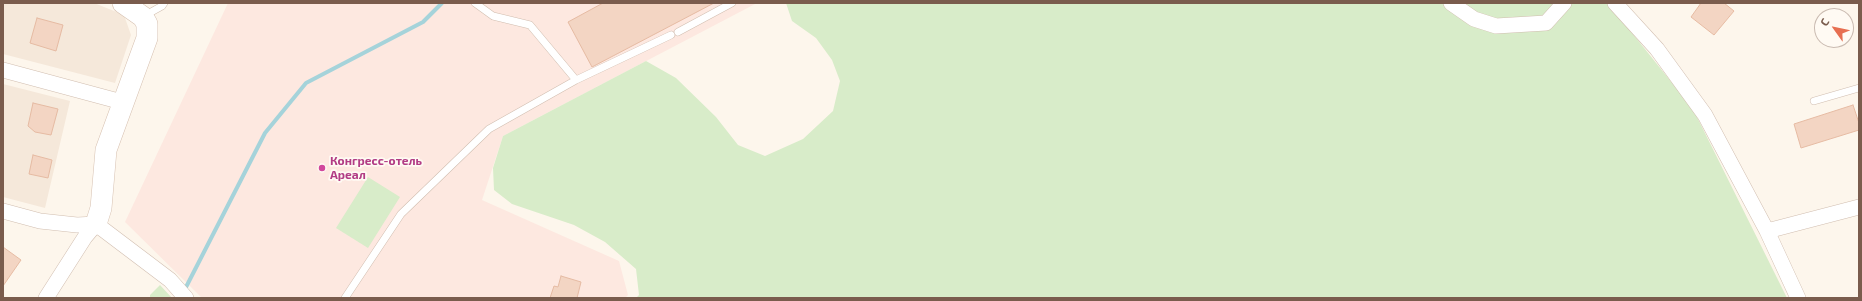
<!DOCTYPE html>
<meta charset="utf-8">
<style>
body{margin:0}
#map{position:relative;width:1862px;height:301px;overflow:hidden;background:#fdf6ec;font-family:"Exo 2",sans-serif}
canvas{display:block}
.frame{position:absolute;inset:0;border:4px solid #7a5c4d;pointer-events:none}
.north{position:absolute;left:1814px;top:8px;width:40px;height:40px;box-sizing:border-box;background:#fffaf3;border:1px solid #cabbb1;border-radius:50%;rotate:303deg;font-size:11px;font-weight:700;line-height:16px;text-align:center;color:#7a5c4d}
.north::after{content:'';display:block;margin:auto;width:14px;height:18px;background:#e76f51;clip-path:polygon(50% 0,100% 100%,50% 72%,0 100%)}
</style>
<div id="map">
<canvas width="1862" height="301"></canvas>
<div class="frame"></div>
<div class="north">С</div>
</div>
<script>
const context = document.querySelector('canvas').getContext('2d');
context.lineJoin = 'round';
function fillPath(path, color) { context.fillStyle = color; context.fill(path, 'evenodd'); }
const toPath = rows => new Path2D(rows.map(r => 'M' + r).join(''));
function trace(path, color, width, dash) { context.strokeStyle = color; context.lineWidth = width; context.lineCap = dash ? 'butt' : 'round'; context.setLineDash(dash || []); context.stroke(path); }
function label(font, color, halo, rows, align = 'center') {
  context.font = font + ' "Exo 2",sans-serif'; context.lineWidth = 3.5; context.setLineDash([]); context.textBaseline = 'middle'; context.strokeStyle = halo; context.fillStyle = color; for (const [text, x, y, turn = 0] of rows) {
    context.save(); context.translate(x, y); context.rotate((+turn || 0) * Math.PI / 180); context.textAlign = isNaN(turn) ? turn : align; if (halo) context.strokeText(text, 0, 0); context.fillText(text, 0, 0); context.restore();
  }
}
fillPath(toPath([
 [3,3,94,3,124,15,131,35,115,83,3,54],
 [3,84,70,101,45,208,3,197]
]), '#f5e8da');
fillPath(toPath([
 [228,3,757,3,503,136,482,200,619,261,628,295,625,298,202,298,125,222]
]), '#fde8e0');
fillPath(toPath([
 [786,3,1608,3,1693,109,1787,298,636,298,639,295,636,269,605,242,574,225,512,204,494,190,493,168,503,136,646,61,676,78,716,117,738,145,765,156,803,139,833,111,840,81,832,60,816,38,792,21],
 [368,177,400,197,368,248,336,228],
 [160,285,172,298,150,298,150,295]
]), '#d8ecc9');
trace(toPath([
 [184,291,265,133,306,83,423,22,442,3]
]), '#a5d3da', 4);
const building = toPath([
 [603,3,714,3,592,67,568,22,603,3],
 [1701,3,1724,3,1734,11,1714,35,1691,17,1701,3],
 [37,18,63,25,56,51,30,43,37,18],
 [33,103,58,109,51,135,35,132,28,126,33,103],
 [1853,105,1859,123,1859,130,1801,148,1794,124,1853,105],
 [33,155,52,160,48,178,29,174,33,155],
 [3,247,21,260,3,286,3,247],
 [561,276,581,282,577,298,550,298,554,286,558,287,561,276]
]);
fillPath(building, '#f3d5c3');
trace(building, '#e6bba3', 1);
const lane = toPath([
 [475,3,493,16,530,25,576,80,671,35],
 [144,16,162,6,164,3],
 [678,32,732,3],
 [1814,101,1859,88],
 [345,298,401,214,489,129,576,80]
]);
const street = toPath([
 [1451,3,1474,19,1496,26,1546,23,1564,3],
 [1615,3,1657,49,1705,115,1767,231,1859,207],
 [3,70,122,102],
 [3,211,40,221,77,225,96,224,170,280,186,298],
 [1767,231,1798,298],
 [46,298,85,237,96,224]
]);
const secondary = toPath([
 [96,224,101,208,106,150,147,38,147,24,143,17,123,3]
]);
trace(lane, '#d1beb0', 8);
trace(street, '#d1beb0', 16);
trace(secondary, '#d6c0b0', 22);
trace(lane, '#fff', 7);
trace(street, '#fff', 15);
trace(secondary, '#fff', 21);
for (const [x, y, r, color] of [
 [322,168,4,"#d1479c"]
]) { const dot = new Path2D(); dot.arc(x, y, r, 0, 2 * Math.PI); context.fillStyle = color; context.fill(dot); trace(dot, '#fffaf3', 1.5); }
label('bold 12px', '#b23c85', '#fffaf3', [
 ["Конгресс-отель",330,161],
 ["Ареал",330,175]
], 'left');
</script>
